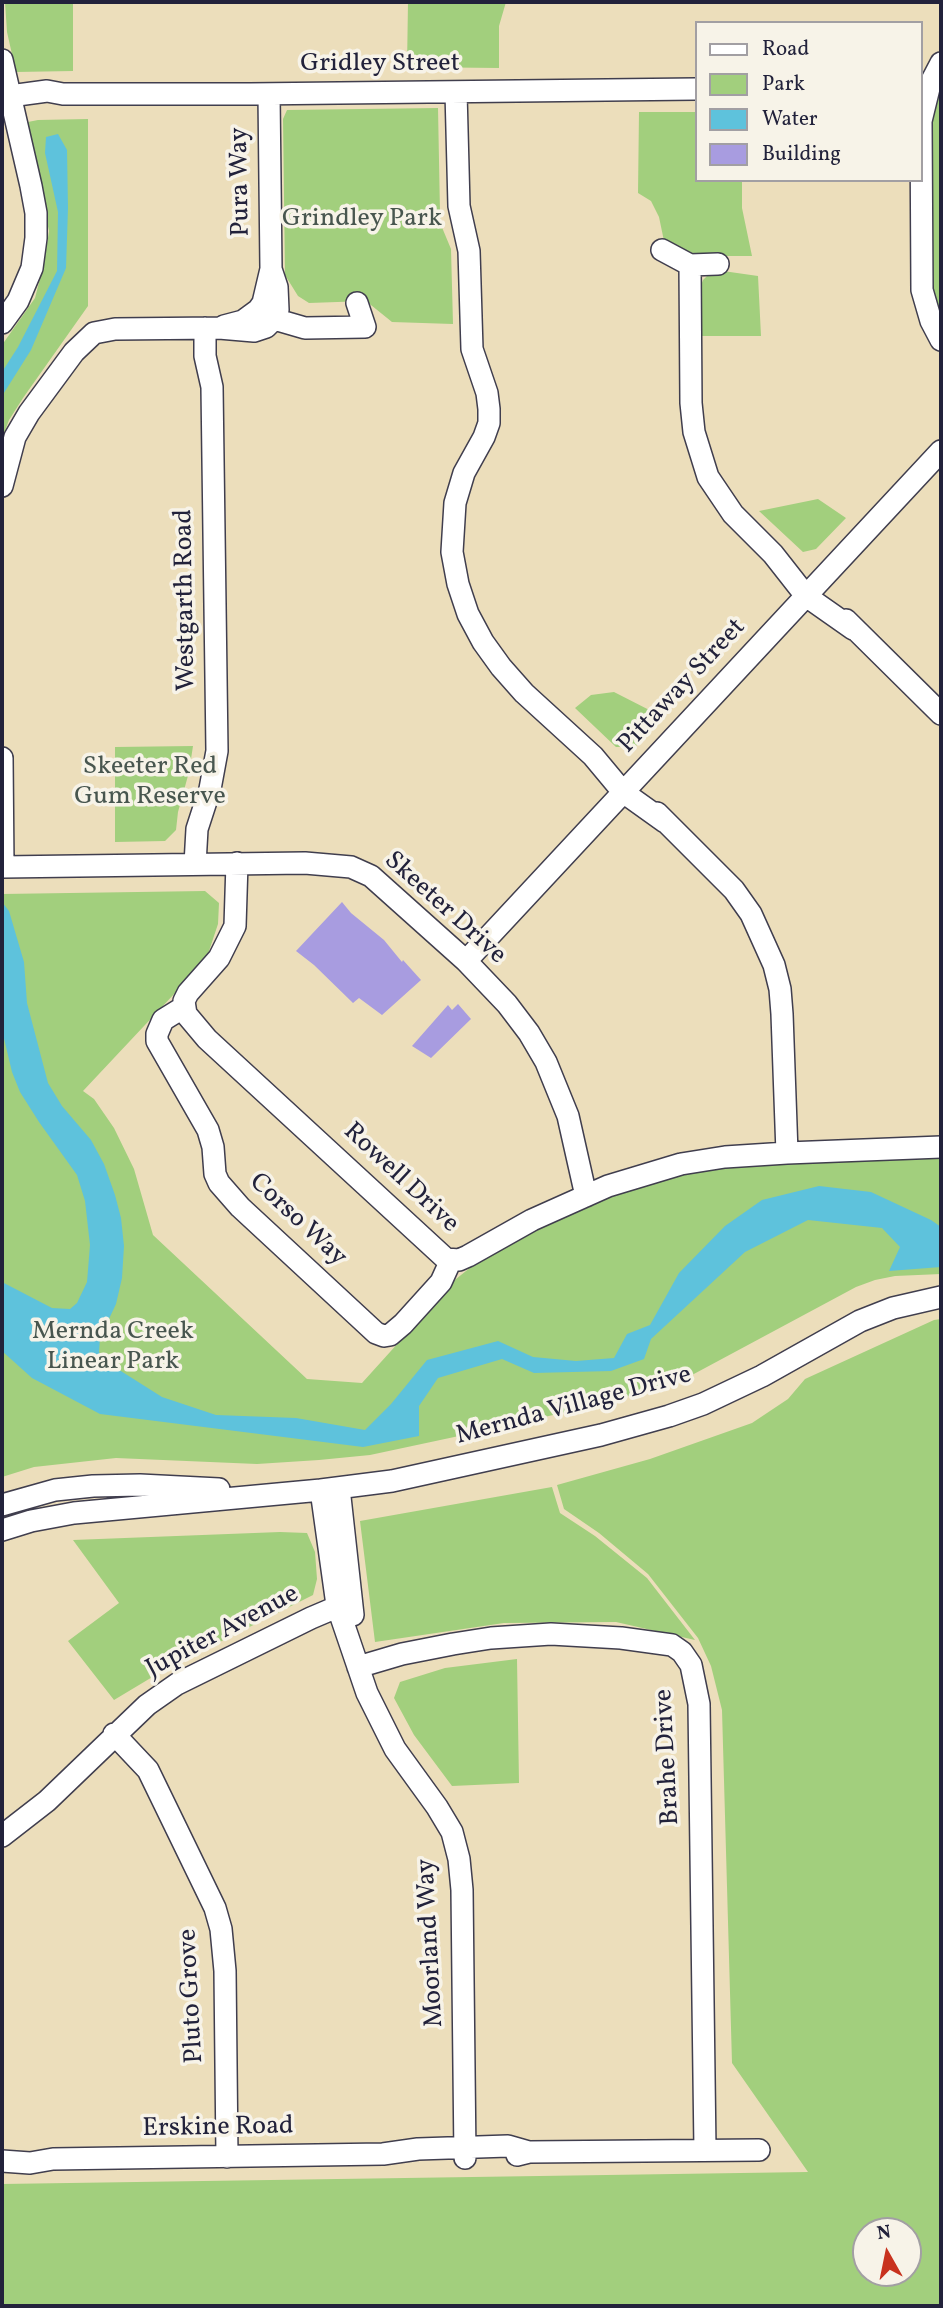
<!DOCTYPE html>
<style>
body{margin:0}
#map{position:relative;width:943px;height:2308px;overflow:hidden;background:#ecdebb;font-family:Vollkorn,serif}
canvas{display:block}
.frame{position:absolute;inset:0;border:4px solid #22223b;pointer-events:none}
.legend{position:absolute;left:695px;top:21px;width:228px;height:161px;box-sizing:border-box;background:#f7f3e8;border:2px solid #a29fa3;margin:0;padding:9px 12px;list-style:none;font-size:21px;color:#22223b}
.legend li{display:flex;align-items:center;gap:14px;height:35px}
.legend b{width:35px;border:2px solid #a29fa3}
.north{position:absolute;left:852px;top:2217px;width:70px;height:70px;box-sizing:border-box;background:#f7f3e8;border:2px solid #a29fa3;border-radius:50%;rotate:351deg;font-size:19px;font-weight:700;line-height:28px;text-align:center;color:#22223b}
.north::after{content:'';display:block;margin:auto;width:24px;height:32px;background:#c8321e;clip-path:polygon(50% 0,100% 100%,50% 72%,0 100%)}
</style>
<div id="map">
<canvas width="943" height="2308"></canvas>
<div class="frame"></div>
<ul class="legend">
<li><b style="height:9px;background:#fff"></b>Road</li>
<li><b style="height:19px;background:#a2cf7d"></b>Park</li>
<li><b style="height:19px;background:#5ec2dc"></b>Water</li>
<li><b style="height:19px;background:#a89ce0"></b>Building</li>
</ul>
<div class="north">N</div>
</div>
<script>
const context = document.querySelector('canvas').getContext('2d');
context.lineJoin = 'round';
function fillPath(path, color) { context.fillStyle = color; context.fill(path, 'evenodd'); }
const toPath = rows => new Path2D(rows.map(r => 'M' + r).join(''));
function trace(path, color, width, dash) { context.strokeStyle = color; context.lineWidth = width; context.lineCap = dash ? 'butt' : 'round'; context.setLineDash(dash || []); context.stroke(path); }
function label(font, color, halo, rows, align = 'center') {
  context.font = font + ' Vollkorn,serif'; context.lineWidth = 7; context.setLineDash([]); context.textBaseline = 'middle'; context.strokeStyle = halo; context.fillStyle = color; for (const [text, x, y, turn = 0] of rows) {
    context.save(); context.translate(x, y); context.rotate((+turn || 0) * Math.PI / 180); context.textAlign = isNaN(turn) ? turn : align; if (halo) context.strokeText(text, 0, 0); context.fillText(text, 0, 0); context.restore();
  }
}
fillPath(toPath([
 [5,2,73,2,73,71,16,72,7,32],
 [408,2,506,2,499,26,499,68,407,67],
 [941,79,941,321,932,295,929,123],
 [438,108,440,213,441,225,451,249,453,324,392,322,366,301,309,303,298,296,285,275,283,119,287,110],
 [639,112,696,112,696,180,742,180,742,208,752,256,700,256,664,241,659,217,651,201,638,193],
 [88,119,88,306,23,398,9,420,2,439,2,345,35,298,44,263,49,231,26,126,28,122,38,120],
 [723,271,758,276,761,336,702,336,700,288,703,280,708,275],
 [818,499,846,518,816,549,803,552,759,511],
 [614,692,663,717,635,747,616,747,575,708,591,695],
 [193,746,189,772,178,812,176,830,165,841,115,842,115,747],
 [205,891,219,903,218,924,206,960,83,1091,94,1099,114,1128,134,1169,153,1235,307,1379,362,1383,456,1279,486,1255,605,1195,695,1169,762,1164,941,1158,941,1274,895,1276,875,1280,856,1287,692,1375,611,1402,473,1433,370,1455,319,1460,257,1464,116,1458,34,1467,2,1477,2,894],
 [941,1319,941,2306,2,2306,2,2184,808,2172,732,2063,722,1710,711,1666,698,1638,648,1574,599,1533,564,1509,557,1485,650,1459,752,1423,788,1399,805,1379,934,1320],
 [866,2231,908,2231,908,2273,866,2273],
 [552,1487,560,1513,595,1536,647,1578,695,1640,616,1622,504,1623,375,1642,360,1521],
 [280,1532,307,1533,315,1552,317,1579,313,1595,164,1670,114,1700,68,1641,119,1603,73,1540],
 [517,1659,519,1783,452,1786,414,1735,394,1698,400,1682,445,1668]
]), '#a2cf7d');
fillPath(toPath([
 [58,134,67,150,68,208,66,268,31,350,2,396,2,372,18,347,57,271,58,212,45,153,46,137],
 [2,902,9,911,24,962,27,1003,48,1083,62,1106,91,1140,104,1164,115,1195,121,1218,124,1246,122,1278,116,1304,100,1338,99,1352,105,1361,162,1397,216,1415,296,1418,365,1430,391,1404,427,1360,498,1341,533,1357,576,1361,614,1358,627,1334,650,1325,679,1273,725,1226,762,1200,819,1186,871,1192,931,1220,941,1227,941,1267,889,1271,900,1247,882,1228,808,1220,745,1252,651,1339,644,1359,611,1371,534,1373,502,1359,438,1378,419,1406,419,1436,363,1447,100,1414,32,1378,2,1351,2,1282,52,1308,70,1309,77,1303,87,1282,90,1245,85,1201,77,1175,39,1122,20,1092,12,1072,2,1030]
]), '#5ec2dc');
fillPath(toPath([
 [342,902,351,913,384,940,402,962,403,960,421,980,382,1015,359,998,353,1003,314,965,296,951],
 [458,1004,471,1019,431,1058,412,1046,448,1005,452,1010]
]), '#a89ce0');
const minor = toPath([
 [2,60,31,186,36,213,36,238,32,268,18,301,2,323],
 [941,63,930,84,921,121,922,290,931,321,941,340],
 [456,92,459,206,469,251,472,349,487,393,489,409,489,423,484,437,464,473,455,503,452,552,458,584,468,614,483,642,501,667,524,693,593,756,623,792,665,822],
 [10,96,47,91,63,94,250,94,696,89],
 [662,250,690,265,718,264],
 [690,265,691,403,694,432,708,477,733,514,773,554,806,596,853,629],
 [263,313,274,319,305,328,365,327,357,303],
 [224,326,243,321,258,310,263,303,271,269,269,94],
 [2,486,15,437,29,413,74,352,94,333,115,329,219,328,254,331,266,327,274,319,278,310,277,287,271,269],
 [846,620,941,714],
 [2,758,3,866],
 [657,813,734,890,751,914,774,965,780,989,782,1014,787,1153],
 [237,863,235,926,219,958,188,993,184,1001,186,1014,207,1039,446,1259,459,1260,468,1256,532,1220,608,1186,681,1164,725,1157,787,1153,941,1147],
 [195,864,197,829,210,789,217,751,212,387,205,356,205,328],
 [2,867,305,863,351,867,371,876,466,961,507,1004,529,1033,546,1062,568,1116,586,1196],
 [466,961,941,451],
 [184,1007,163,1020,157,1034,157,1041,208,1130,213,1147,215,1174,219,1183,240,1207,376,1333,384,1336,390,1335,403,1324,441,1282,451,1260],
 [339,1488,353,1615],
 [321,1490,337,1605,367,1693,395,1749,437,1807,452,1832,459,1859,462,1890,465,2158],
 [2,1505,55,1490,93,1486,140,1485,219,1489],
 [2,1530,31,1521,74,1513,321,1490,392,1481,601,1435,669,1416,703,1404,762,1376,860,1321,893,1308,941,1297],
 [358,1667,402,1654,453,1644,491,1638,551,1634,621,1638,672,1645,682,1652,691,1665,699,1704,705,2150],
 [114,1734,148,1770,215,1908,221,1929,225,1971,227,2157],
 [2,1836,47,1801,147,1705,177,1684,311,1618,351,1601],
 [517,2155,529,2152,759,2150],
 [2,2161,30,2163,53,2159,383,2154,418,2149,508,2146,529,2152]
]);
trace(minor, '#403e4e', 24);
trace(minor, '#fff', 21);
label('26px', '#22223b', '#f7f3e8', [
 ["Gridley Street",380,65],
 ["Pura Way",242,182,-91],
 ["Westgarth Road",187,600,-91],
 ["Pittaway Street",683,687,-47],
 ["Skeeter Drive",444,909,42],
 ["Rowell Drive",400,1179,43],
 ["Corso Way",297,1221,43],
 ["Mernda Village Drive",574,1407,-15],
 ["Jupiter Avenue",223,1633,-28],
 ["Brahe Drive",669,1757,-93],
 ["Moorland Way",432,1943,-93],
 ["Pluto Grove",193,1996,-93],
 ["Erskine Road",218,2129,-1]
]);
label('26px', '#48564f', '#f7f3e8', [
 ["Grindley Park",362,220],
 ["Skeeter Red",150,768],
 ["Gum Reserve",150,798],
 ["Mernda Creek",113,1333],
 ["Linear Park",113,1363]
]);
</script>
